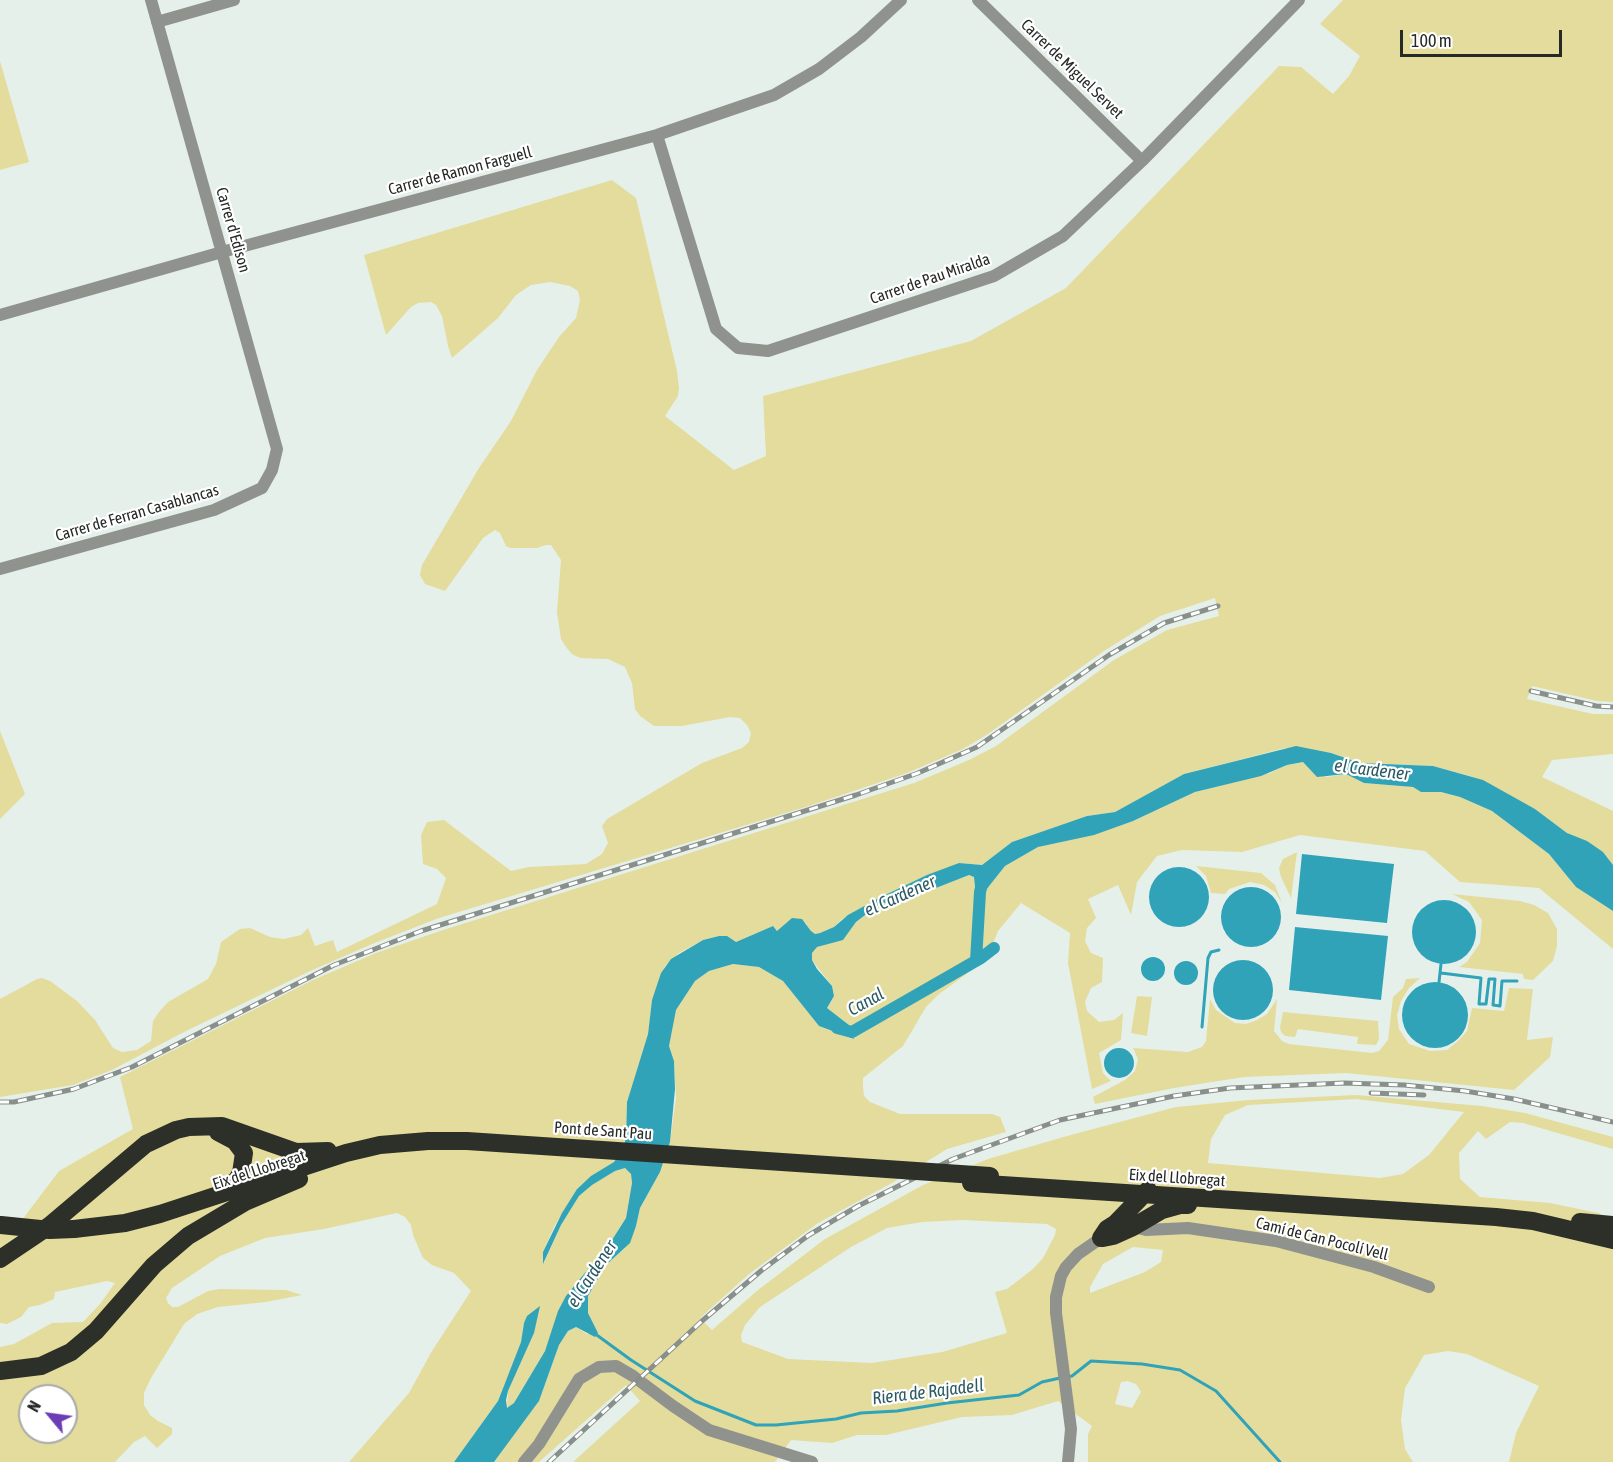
<!DOCTYPE html>
<meta charset="utf-8">
<style>
body{margin:0}
#map{position:relative;width:1613px;height:1462px;overflow:hidden;background:#e6f0ea;font-family:"Asap Condensed",sans-serif}
canvas{display:block}
.north{position:absolute;left:18px;top:1384px;width:60px;height:60px;box-sizing:border-box;background:#fff;border:2px solid #a8aaa9;border-radius:50%;rotate:299deg;font-size:16px;font-weight:700;line-height:24px;text-align:center;color:#262a27}
.north::after{content:'';display:block;margin:auto;width:21px;height:27px;background:#6c3db4;clip-path:polygon(50% 0,100% 100%,50% 72%,0 100%)}
.scale{position:absolute;left:1400px;top:30px;width:162px;height:27px;box-sizing:border-box;border:3px solid #262a27;border-top:0;padding-left:8px;font-size:18px;line-height:21px;white-space:nowrap;color:#262a27;-webkit-text-stroke:4px #fff;paint-order:stroke}
</style>
<div id="map">
<canvas width="1613" height="1462"></canvas>
<div class="north">N</div>
<div class="scale">100 m</div>
</div>
<script>
const context = document.querySelector('canvas').getContext('2d');
context.lineJoin = 'round';
function fillPath(path, color) { context.fillStyle = color; context.fill(path, 'evenodd'); }
const toPath = rows => new Path2D(rows.map(r => 'M' + r).join(''));
function trace(path, color, width, dash) { context.strokeStyle = color; context.lineWidth = width; context.lineCap = dash ? 'butt' : 'round'; context.setLineDash(dash || []); context.stroke(path); }
function label(font, color, halo, rows, align = 'center') {
  context.font = font + ' "Asap Condensed",sans-serif'; context.lineWidth = 4.5; context.setLineDash([]); context.textBaseline = 'middle'; context.strokeStyle = halo; context.fillStyle = color; for (const [text, x, y, turn = 0] of rows) {
    context.save(); context.translate(x, y); context.rotate((+turn || 0) * Math.PI / 180); context.textAlign = isNaN(turn) ? turn : align; if (halo) context.strokeText(text, 0, 0); context.fillText(text, 0, 0); context.restore();
  }
}
fillPath(toPath([
 [1343,0,1613,0,1613,702,1597,701,1532,686,1527,699,1593,714,1613,714,1613,754,1552,760,1542,777,1613,811,1613,865,1603,852,1567,833,1535,809,1473,777,1433,766,1360,763,1331,753,1285,748,1184,774,1115,812,1087,816,1012,842,982,865,959,863,842,919,834,927,820,933,815,934,811,931,805,922,777,931,773,926,736,942,719,936,703,940,679,953,665,966,652,1000,648,1034,627,1102,626,1138,623,1149,614,1162,584,1182,577,1189,554,1227,543,1252,544,1263,561,1225,579,1196,592,1185,615,1171,625,1168,631,1174,632,1183,626,1218,612,1240,595,1260,551,1335,545,1351,514,1403,507,1409,508,1391,534,1333,524,1323,521,1342,498,1401,454,1462,349,1462,409,1393,432,1351,471,1291,454,1273,432,1265,423,1258,413,1235,411,1225,405,1217,397,1213,324,1229,265,1238,220,1256,172,1288,166,1298,168,1303,172,1307,178,1307,208,1291,219,1289,286,1290,302,1295,266,1302,218,1307,197,1314,184,1324,151,1378,144,1393,144,1405,150,1415,158,1421,172,1428,172,1434,157,1448,145,1436,134,1442,115,1462,0,1462,0,1347,14,1344,52,1323,83,1322,100,1304,115,1283,107,1281,55,1292,54,1299,40,1305,29,1307,21,1317,7,1324,0,1323,0,1218,22,1220,59,1171,133,1129,120,1077,313,980,376,953,443,930,914,783,969,760,996,746,1114,660,1167,630,1219,616,1215,598,1160,616,1104,651,988,734,963,749,907,773,809,806,439,918,372,944,308,972,184,1032,112,1070,73,1085,0,1097,0,999,37,979,42,978,50,981,77,1001,95,1020,113,1048,122,1052,137,1050,151,1041,153,1021,159,1012,168,1002,208,979,216,964,221,942,240,929,250,928,270,937,284,939,301,935,308,928,315,946,333,940,337,952,437,904,446,878,437,869,423,864,421,835,427,822,444,820,511,871,529,867,586,864,602,854,608,843,602,826,607,819,702,763,742,748,749,742,751,733,747,725,740,718,730,717,682,726,654,726,640,716,635,709,632,683,625,667,608,659,580,658,572,654,566,647,561,639,557,612,561,560,551,545,546,545,537,548,510,548,506,546,500,533,495,530,483,538,445,591,425,584,420,575,422,565,479,468,511,421,537,370,559,337,576,318,580,300,578,291,570,286,550,282,531,285,516,295,498,318,452,358,448,346,442,316,436,305,431,302,418,303,411,307,386,335,364,255,612,180,636,198,677,371,679,388,678,396,665,416,734,470,766,456,763,396,971,341,1066,288,1279,66,1301,67,1333,94,1349,76,1360,56,1320,24],
 [30,1396,66,1396,66,1432,30,1432],
 [0,61,29,162,0,170],
 [0,731,25,794,0,819],
 [1304,762,1310,770,1327,777,1346,774,1364,783,1413,787,1421,792,1441,792,1460,797,1492,811,1549,854,1576,887,1613,911,1613,949,1539,888,1460,882,1425,851,1300,835,1242,852,1182,850,1157,856,1137,882,1131,915,1118,885,1088,899,1096,918,1087,928,1085,941,1091,953,1103,958,1102,982,1091,988,1085,1002,1087,1011,1099,1022,1114,1020,1123,1013,1121,1040,1099,1053,1103,1073,1111,1081,1092,1089,1068,963,1070,933,1021,903,998,931,987,959,939,994,926,1007,903,1046,863,1078,863,1087,864,1096,870,1102,900,1114,992,1114,1000,1117,1006,1132,947,1149,892,1183,818,1223,749,1274,700,1318,712,1330,758,1290,825,1239,923,1185,988,1159,1067,1136,1176,1107,1249,1100,1356,1095,1482,1106,1525,1113,1613,1137,1613,1149,1523,1123,1510,1122,1486,1139,1478,1131,1459,1153,1460,1179,1480,1197,1550,1203,1598,1213,1613,1219,1613,1462,1509,1462,1516,1433,1539,1386,1467,1354,1448,1351,1424,1355,1405,1388,1401,1420,1405,1449,1413,1462,1088,1462,1088,1434,1092,1426,1058,1401,1012,1415,962,1417,886,1435,857,1435,832,1443,791,1440,775,1462,573,1462,640,1401,626,1385,539,1462,494,1462,539,1401,559,1345,568,1331,576,1327,587,1334,598,1333,588,1313,588,1296,605,1266,624,1249,636,1226,640,1208,660,1172,670,1142,676,1098,674,1061,669,1046,669,1036,676,1010,695,981,709,971,733,964,759,967,783,981,819,1026,853,1039,849,1025,827,1008,834,996,832,986,812,960,812,953,816,947,843,939,856,922,877,906,905,894,936,888,969,875,974,877,975,887,986,890,1005,866,1038,847,1133,821,1195,792,1270,773,1287,765],
 [1356,1099,1464,1112,1429,1155,1403,1174,1380,1178,1208,1163,1211,1139,1225,1115,1248,1105],
 [962,1220,1047,1224,1056,1229,1055,1235,1043,1258,1033,1269,1007,1289,995,1292,1007,1333,942,1352,872,1363,788,1359,742,1342,741,1335,745,1325,760,1307,851,1247,887,1228,922,1222],
 [1133,1247,1163,1250,1161,1262,1145,1272,1090,1293,1090,1287,1103,1264],
 [1127,1381,1136,1384,1141,1392,1132,1408,1115,1404,1121,1382],
 [1297,852,1291,898,1281,877,1279,868,1283,859],
 [1196,866,1261,873,1275,885,1282,903,1275,892,1264,885,1250,882,1229,889,1225,894,1211,893,1206,876],
 [1452,894,1520,901,1534,905,1548,913,1557,929,1557,946,1553,961,1533,980,1524,979,1523,974,1459,967,1467,962,1480,943,1482,920,1469,902],
 [1420,978,1409,988,1401,1001,1397,1015,1399,1029,1409,1044,1430,1051,1447,1050,1458,1041,1467,1031,1472,1008,1504,1011,1509,988,1533,989,1527,1040,1553,1037,1550,1057,1514,1090,1346,1073,1244,1077,1174,1088,1095,1104,1093,1097,1125,1080,1135,1071,1138,1059,1133,1048,1188,1052,1202,1047,1206,1041,1210,999,1216,1010,1235,1023,1246,1024,1257,1020,1267,1014,1277,999,1274,1031,1282,1041,1289,1044,1372,1053,1379,1051,1388,1040,1393,997,1403,988,1406,979],
 [1137,996,1152,997,1147,1036,1131,1033],
 [1283,1012,1378,1021,1379,1039,1376,1045,1357,1044,1358,1037,1298,1029,1295,1037,1285,1036,1281,1032,1280,1027]
]), '#e3dc9c');
fillPath(toPath([
 [1296,746,1331,753,1360,763,1433,766,1483,780,1535,809,1567,833,1587,841,1603,852,1613,865,1613,911,1576,887,1549,854,1492,811,1460,797,1441,792,1421,792,1413,787,1364,783,1346,774,1317,777,1303,762,1287,765,1261,776,1195,792,1133,821,1094,835,1038,847,1005,866,986,890,979,891,975,887,974,877,969,875,936,888,905,894,877,906,856,922,843,940,817,947,812,953,812,960,817,969,832,986,834,996,827,1008,849,1025,854,1039,819,1026,783,981,759,967,733,964,709,971,695,981,676,1010,669,1046,674,1061,675,1089,670,1142,660,1172,640,1208,636,1226,630,1243,605,1266,588,1296,588,1313,598,1333,595,1337,576,1327,568,1331,559,1345,539,1401,494,1462,454,1462,498,1401,521,1342,524,1323,527,1316,540,1306,534,1333,508,1391,506,1400,507,1408,514,1403,545,1351,558,1311,566,1296,612,1240,626,1218,632,1183,631,1174,625,1168,615,1171,592,1185,579,1196,561,1225,543,1264,543,1252,562,1213,577,1189,591,1176,614,1162,623,1149,626,1138,627,1102,648,1034,652,1000,661,973,671,959,703,940,719,936,727,936,736,942,773,926,777,931,792,918,802,919,811,931,815,934,820,933,834,927,848,915,879,898,927,875,959,863,982,865,1012,842,1087,816,1115,812,1184,774],
 [1302,854,1394,864,1387,923,1296,914],
 '1149 897a30 30 0 1 1 60 0a30 30 0 1 1-60 0Z',
 '1221 917a30 30 0 1 1 60 0a30 30 0 1 1-60 0Z',
 '1412 932a32 32 0 1 1 64 0a32 32 0 1 1-64 0Z',
 [1295,927,1388,936,1381,1000,1289,990],
 '1141 969a12 12 0 1 1 24 0a12 12 0 1 1-24 0Z',
 '1213 990a30 30 0 1 1 60 0a30 30 0 1 1-60 0Z',
 '1174 973a12 12 0 1 1 24 0a12 12 0 1 1-24 0Z',
 '1402 1015a33 33 0 1 1 66 0a33 33 0 1 1-66 0Z',
 '1104 1063a15 15 0 1 1 30 0a15 15 0 1 1-30 0Z'
]), '#30a3b9');
trace(toPath([
 [1441,973,1481,978,1479,1004,1486,1004,1489,979,1495,979,1493,1005,1500,1006,1502,981,1517,981],
 [1439,982,1441,964],
 [1202,1027,1208,958,1211,952,1219,950],
 [594,1333,631,1360,695,1401,756,1425,776,1425,836,1419,861,1413,897,1411,947,1403,1019,1395,1042,1382,1060,1378],
 [1067,1377,1072,1376,1091,1361,1142,1364,1180,1370,1216,1391,1280,1462]
]), '#30a3b9', 3);
trace(toPath([
 [976,961,980,892,984,876],
 [837,1028,852,1032,981,958,994,948]
]), '#30a3b9', 12);
trace(toPath([
 [978,0,1142,161],
 [157,22,234,0],
 [657,135,716,329,738,348,768,351,994,276,1063,236,1142,161,1299,0],
 [0,315,222,252,657,135,774,95,819,69,861,37,901,0],
 [0,569,214,510,262,488,272,470,277,449,151,0],
 [1133,1227,1146,1230,1188,1228,1276,1241,1374,1267,1429,1287],
 [524,1462,539,1444,579,1379,599,1367,616,1366,633,1376,673,1406,709,1430,812,1462],
 [1068,1462,1071,1429,1056,1313,1056,1297,1061,1276,1066,1267,1078,1254,1101,1238]
]), '#90928e', 12);
trace(toPath([
 [218,1132,235,1141,244,1153,241,1173,236,1181,222,1188],
 [971,1183,1496,1217,1533,1221,1613,1240],
 [1580,1222,1613,1225],
 [74,1229,125,1223,160,1214,346,1153,380,1145,428,1141,467,1141,872,1168],
 [1101,1238,1107,1229,1115,1224,1148,1190],
 [1103,1238,1113,1236,1133,1227,1162,1210,1180,1205,1188,1205],
 [0,1259,49,1226,146,1144,176,1130,189,1127,222,1126,296,1152,328,1151],
 [0,1371,41,1366,71,1352,96,1331,154,1265,188,1236,245,1202,299,1179]
]), '#2c3028', 18);
const rail = toPath([
 [1531,691,1596,706,1613,707],
 [1371,1093,1424,1095],
 [0,1102,14,1102,74,1089,132,1067,334,965,421,931,856,795,918,773,977,747,1109,655,1164,623,1218,606],
 [549,1462,702,1321,762,1270,809,1235,858,1206,953,1159,1060,1120,1174,1096,1230,1088,1344,1083,1404,1085,1465,1091,1514,1099,1613,1122]
]);
trace(rail, '#89908b', 5);
trace(rail, '#fff', 3, [9]);
trace(toPath([
 [872,1168,990,1176],
 [1,1225,50,1230,74,1229]
]), '#2c3028', 18);
label('16px', '#262a27', '#fff', [
 ["Carrer de Miguel Servet",1072,69,44],
 ["Carrer de Ramon Farguell",460,171,-15],
 ["Carrer d'Edison",233,230,74],
 ["Carrer de Pau Miralda",930,279,-19],
 ["Carrer de Ferran Casablancas",137,513,-16],
 ["Pont de Sant Pau",603,1131,4],
 ["Eix del Llobregat",259,1170,-18],
 ["Eix del Llobregat",1177,1178,4],
 ["Camí de Can Pocolí Vell",1322,1239,14]
]);
label('italic 18px', '#2b5964', '#fff', [
 ["el Cardener",1372,770,7],
 ["el Cardener",900,896,-24],
 ["Canal",866,1002,-29],
 ["el Cardener",592,1274,-57],
 ["Riera de Rajadell",928,1392,-7]
]);
</script>
